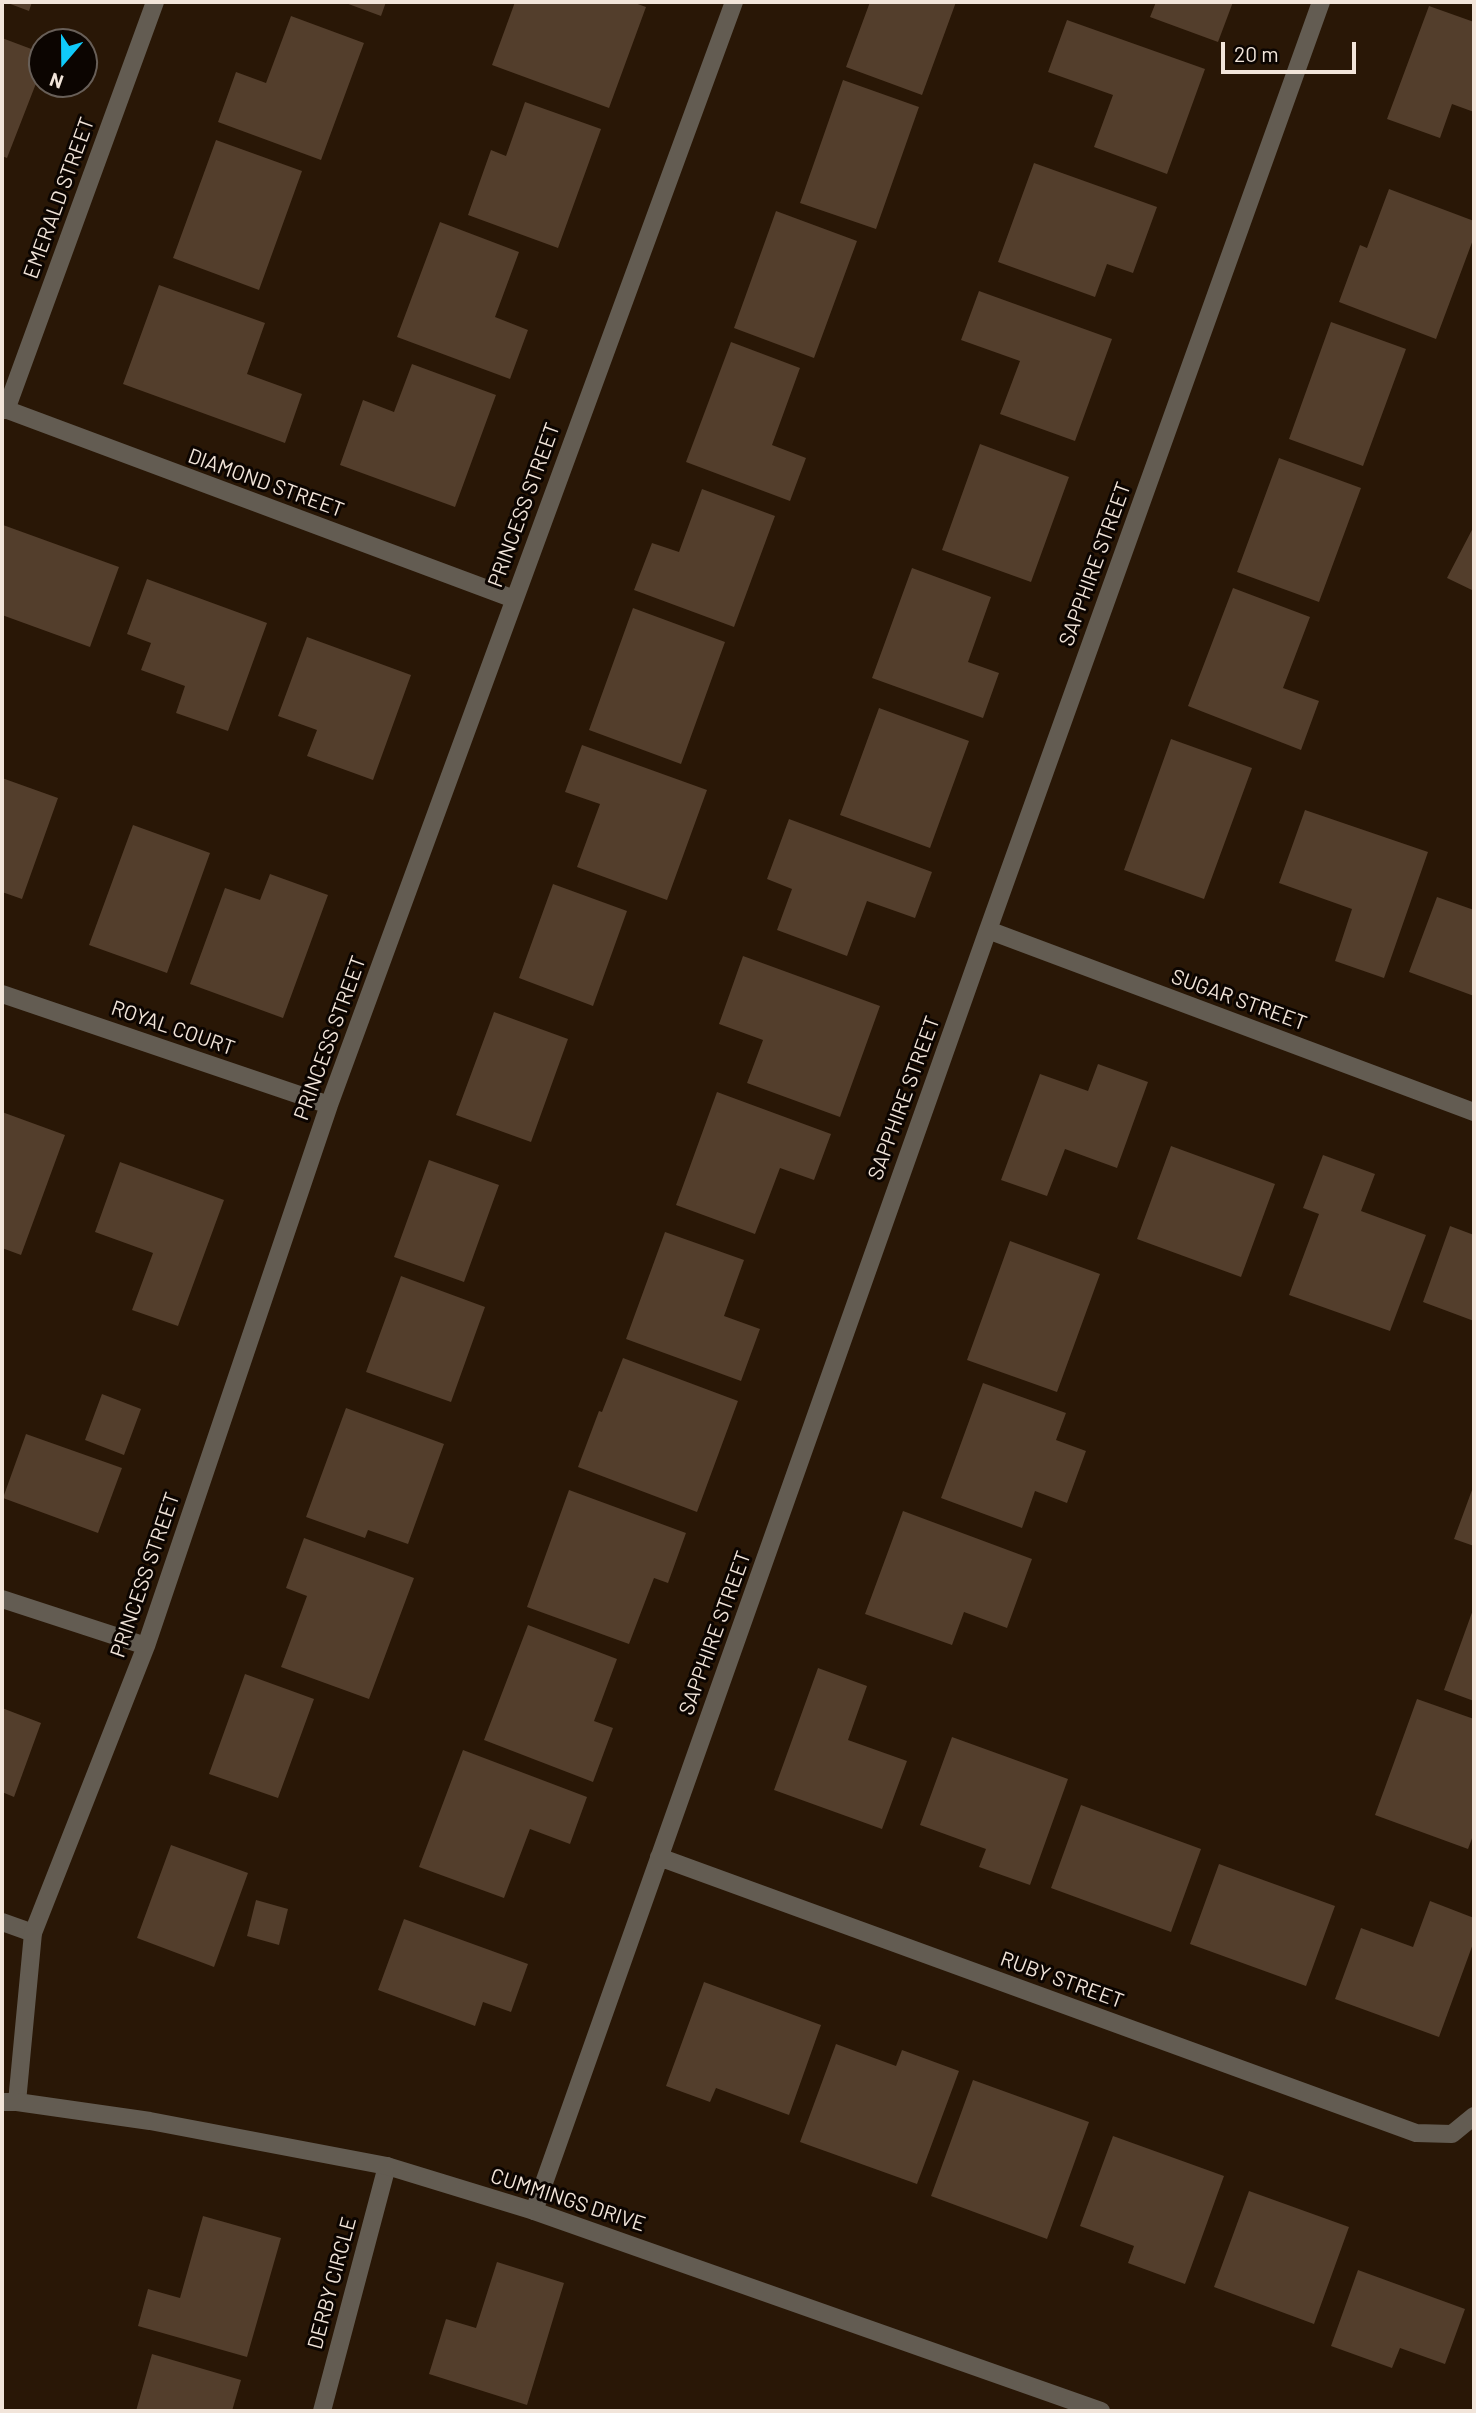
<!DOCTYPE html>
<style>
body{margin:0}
#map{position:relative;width:1476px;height:2413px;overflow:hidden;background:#291706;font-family:Barlow,sans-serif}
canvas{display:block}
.frame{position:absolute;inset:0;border:4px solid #f2e5da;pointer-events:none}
.north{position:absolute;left:28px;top:28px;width:70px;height:70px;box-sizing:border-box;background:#0c0501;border:2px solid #685f58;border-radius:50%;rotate:200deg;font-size:19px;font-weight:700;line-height:28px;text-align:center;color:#f2e5da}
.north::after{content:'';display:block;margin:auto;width:24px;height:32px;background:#10cafa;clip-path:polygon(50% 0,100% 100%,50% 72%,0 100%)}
.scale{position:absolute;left:1221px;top:42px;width:135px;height:32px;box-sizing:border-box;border:4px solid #f2e5da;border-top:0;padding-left:9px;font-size:21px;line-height:24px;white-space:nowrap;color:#f2e5da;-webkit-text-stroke:5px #0c0501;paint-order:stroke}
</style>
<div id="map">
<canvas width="1476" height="2413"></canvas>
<div class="frame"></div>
<div class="north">N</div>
<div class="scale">20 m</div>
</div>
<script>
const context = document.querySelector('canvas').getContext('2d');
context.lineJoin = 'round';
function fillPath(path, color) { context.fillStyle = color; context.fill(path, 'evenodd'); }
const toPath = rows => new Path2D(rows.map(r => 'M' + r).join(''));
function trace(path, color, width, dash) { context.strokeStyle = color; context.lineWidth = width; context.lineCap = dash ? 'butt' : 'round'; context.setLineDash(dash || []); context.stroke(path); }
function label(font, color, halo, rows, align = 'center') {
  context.font = font + ' Barlow,sans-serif'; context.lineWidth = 6; context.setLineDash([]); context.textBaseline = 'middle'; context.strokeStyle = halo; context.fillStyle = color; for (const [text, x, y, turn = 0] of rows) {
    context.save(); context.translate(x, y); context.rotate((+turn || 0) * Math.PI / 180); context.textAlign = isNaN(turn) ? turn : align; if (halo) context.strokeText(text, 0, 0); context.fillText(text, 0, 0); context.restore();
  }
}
fillPath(toPath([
 [5,2,32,2,29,11],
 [343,2,386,2,381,16],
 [515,2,632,2,646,7,609,108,492,65],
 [870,2,956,2,922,95,846,67],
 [1156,2,1233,2,1218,42,1150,17],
 [1429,6,1474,22,1474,112,1452,104,1440,138,1387,119],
 [291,16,364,43,321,160,218,122,236,72,266,83],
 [1067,20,1205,69,1167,174,1094,147,1113,95,1048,72],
 [2,38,42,53,42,68,7,158,2,156],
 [843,80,919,107,876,229,800,203],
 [525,102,601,129,558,248,468,215,491,150,506,156],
 [216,140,302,171,259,290,173,258],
 [1034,163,1157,207,1133,273,1107,264,1095,297,998,262],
 [1389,189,1474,221,1474,237,1436,339,1339,302,1360,245,1367,248],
 [776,211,857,241,814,358,734,328],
 [440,222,519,252,495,317,528,330,510,379,397,337],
 [159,285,265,323,247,374,302,394,285,443,123,384],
 [979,291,1112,339,1075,441,1000,414,1020,361,961,340],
 [1331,322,1406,349,1363,466,1289,439],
 [731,342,800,368,772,445,806,458,790,501,686,462],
 [412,364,496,395,455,507,340,465,363,400,394,412],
 [980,444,1069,477,1031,582,942,550],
 [1279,458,1361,488,1319,602,1237,572],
 [702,489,775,516,734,627,634,590,652,543,679,552],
 [3,525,119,567,90,647,2,615],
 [1474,526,1474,591,1447,578],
 [912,568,991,597,968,662,999,673,983,718,872,678],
 [147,579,267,623,228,731,176,713,185,686,141,670,151,643,127,634],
 [1233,588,1310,617,1283,688,1319,701,1301,750,1188,706],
 [633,608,725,642,681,764,589,730],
 [307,637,411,675,373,780,307,756,317,730,278,716],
 [879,708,969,741,930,848,840,815],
 [1171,739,1252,768,1204,899,1124,870],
 [582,745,707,790,667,900,577,867,600,804,565,792],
 [2,778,58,798,22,899,2,892],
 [1305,810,1428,852,1384,978,1335,961,1352,909,1279,883],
 [789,819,932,872,915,918,867,901,847,956,777,930,792,889,767,879],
 [133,825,210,853,167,973,89,945],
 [270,874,328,895,283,1018,190,984,225,888,260,900],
 [553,884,627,911,593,1006,519,978],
 [1437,897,1474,910,1474,996,1409,972],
 [743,956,880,1006,840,1117,747,1083,763,1040,719,1024],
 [494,1012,568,1039,531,1142,456,1115],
 [1098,1064,1148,1082,1117,1168,1065,1149,1047,1196,1001,1180,1040,1074,1088,1091],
 [717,1092,831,1134,814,1180,780,1168,755,1234,676,1205],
 [2,1112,65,1135,21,1255,2,1248],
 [1171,1146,1275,1184,1241,1277,1137,1239],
 [1323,1155,1375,1174,1361,1211,1426,1235,1390,1331,1289,1295,1319,1214,1303,1208],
 [429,1160,499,1185,464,1282,394,1257],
 [120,1162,224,1200,178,1326,132,1310,153,1253,95,1232],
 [1450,1226,1474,1235,1474,1321,1423,1302],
 [665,1232,744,1260,724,1316,760,1329,741,1381,626,1339],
 [1010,1241,1100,1274,1057,1392,967,1360],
 [401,1276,485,1307,451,1402,366,1372],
 [623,1358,738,1401,697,1512,578,1467,599,1411,602,1412],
 [983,1383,1066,1413,1056,1440,1086,1451,1067,1503,1035,1491,1022,1528,941,1498],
 [102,1394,141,1409,124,1455,85,1440],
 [346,1408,444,1444,408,1544,368,1530,365,1538,306,1517],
 [26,1434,122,1468,98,1533,3,1498],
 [569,1490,686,1533,668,1583,654,1578,629,1644,527,1607],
 [1472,1490,1474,1490,1474,1546,1454,1539],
 [903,1511,1032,1559,1007,1628,964,1612,952,1645,865,1614],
 [304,1538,414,1578,369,1699,281,1667,307,1596,286,1588],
 [1474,1607,1474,1701,1444,1690],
 [528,1625,617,1659,594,1721,613,1728,593,1782,484,1740],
 [818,1668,867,1686,848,1740,907,1761,882,1829,774,1790],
 [245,1674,314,1699,278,1798,209,1774],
 [1417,1699,1474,1719,1474,1833,1468,1849,1375,1815],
 [2,1708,41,1723,14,1797,2,1792],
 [952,1737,1068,1779,1030,1885,979,1867,986,1849,920,1825],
 [463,1750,587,1797,570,1844,530,1829,504,1898,419,1867],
 [1081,1805,1201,1849,1171,1932,1051,1888],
 [171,1845,248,1873,214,1967,137,1938],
 [1219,1864,1335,1906,1306,1986,1190,1944],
 [256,1900,288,1909,279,1945,247,1936],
 [1430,1901,1474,1918,1474,1941,1439,2037,1335,1999,1361,1928,1413,1947],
 [404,1919,528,1964,511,2012,483,2002,475,2026,378,1990],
 [704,1982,821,2025,789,2115,716,2088,710,2102,666,2086],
 [836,2044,896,2066,902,2050,959,2071,917,2184,800,2142],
 [973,2080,1089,2122,1047,2239,931,2196],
 [1113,2136,1224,2176,1185,2284,1128,2263,1134,2246,1080,2226],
 [1249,2191,1349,2227,1314,2324,1214,2287],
 [203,2216,281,2238,247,2357,138,2326,148,2289,180,2298],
 [497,2262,564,2283,527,2405,429,2374,446,2319,476,2328],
 [1358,2270,1465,2309,1445,2364,1400,2348,1392,2368,1331,2346],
 [152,2354,241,2380,232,2411,136,2411]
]), '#533e2c');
trace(toPath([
 [2,1922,33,1933]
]), '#635c52', 18);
trace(toPath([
 [2,408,514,599],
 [6,410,155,2],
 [988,930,1474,1112],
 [2,994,329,1105],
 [2,1599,146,1646],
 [659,1857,1416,2133,1452,2134,1474,2116],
 [17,2102,33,1933,146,1646,329,1105,734,2],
 [534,2211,988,930,1321,2],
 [322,2411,387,2166]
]), '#635c52', 18);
trace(toPath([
 [2,2102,17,2102,150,2121,387,2166,534,2211,1101,2411]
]), '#635c52', 18);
label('21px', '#f2e5da', '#0c0501', [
 ["EMERALD STREET",59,198,-70],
 ["DIAMOND STREET",266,483,20],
 ["PRINCESS STREET",524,505,-70],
 ["SAPPHIRE STREET",1095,564,-70],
 ["SUGAR STREET",1239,1000,20],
 ["ROYAL COURT",173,1028,19],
 ["PRINCESS STREET",330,1038,-70],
 ["SAPPHIRE STREET",904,1098,-70],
 ["PRINCESS STREET",145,1575,-71],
 ["SAPPHIRE STREET",715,1633,-70],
 ["RUBY STREET",1062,1980,20],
 ["CUMMINGS DRIVE",568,2200,18],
 ["DERBY CIRCLE",332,2283,-75]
]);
</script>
